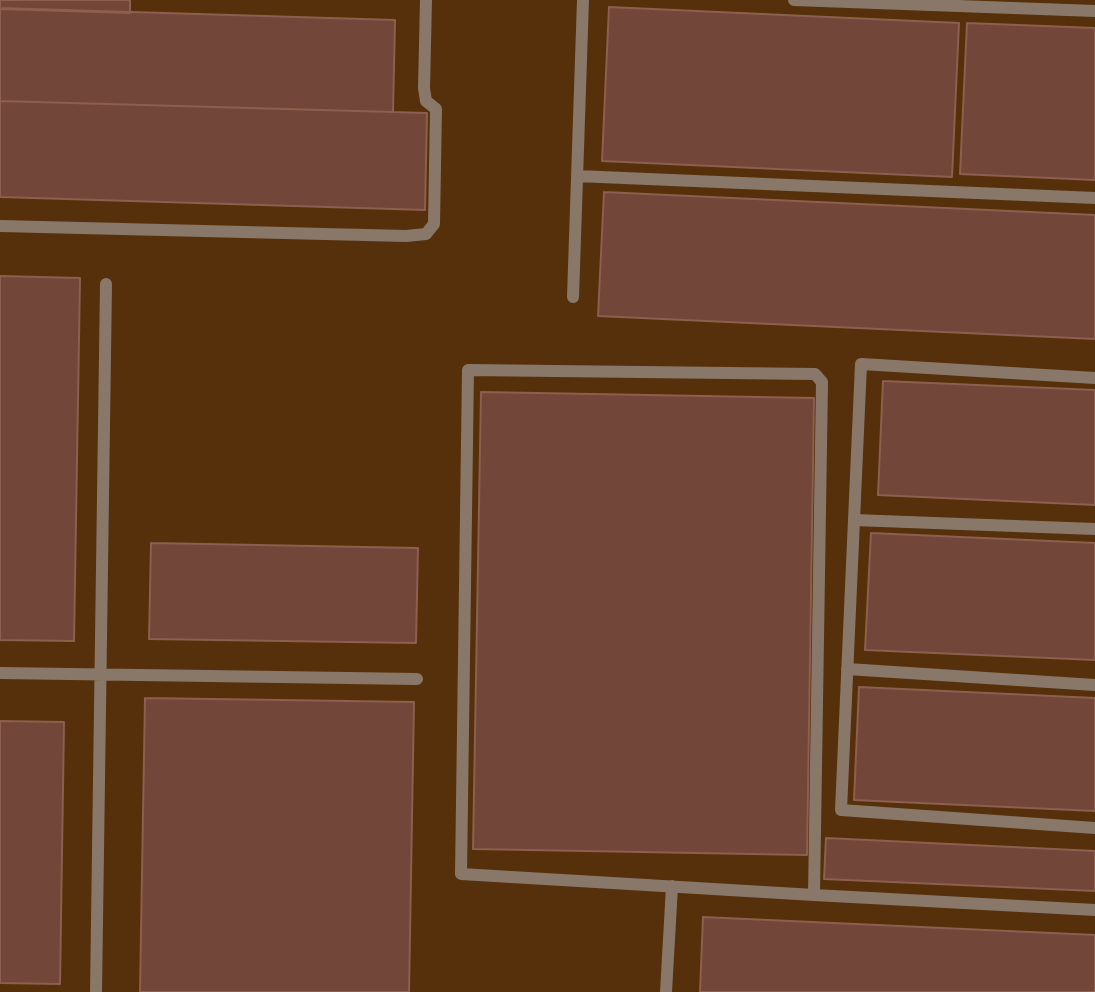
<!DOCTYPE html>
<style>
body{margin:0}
canvas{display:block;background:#49290a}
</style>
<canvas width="1095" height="992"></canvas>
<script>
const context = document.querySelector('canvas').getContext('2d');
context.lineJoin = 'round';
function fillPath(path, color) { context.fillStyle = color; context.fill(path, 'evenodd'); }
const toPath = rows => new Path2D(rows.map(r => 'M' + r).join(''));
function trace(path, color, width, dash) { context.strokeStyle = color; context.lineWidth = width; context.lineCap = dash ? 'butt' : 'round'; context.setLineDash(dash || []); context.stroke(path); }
fillPath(toPath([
 [0,0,1095,0,1095,992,0,992]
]), '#56300a');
const building = toPath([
 [0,0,130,0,130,13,0,9,0,0],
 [609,7,959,23,952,177,602,161,609,7],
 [0,8,395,20,393,112,0,101,0,8],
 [967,23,1095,28,1095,180,960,174,967,23],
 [0,101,427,113,425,210,0,197,0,101],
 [604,192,1095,215,1095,339,598,316,604,192],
 [0,276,80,278,74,641,0,640,0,276],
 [883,381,1095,390,1095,505,878,495,883,381],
 [481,392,814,398,807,855,473,849,481,392],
 [871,533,1095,543,1095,660,865,650,871,533],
 [151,543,418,548,416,643,149,639,151,543],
 [859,687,1095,698,1095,811,854,800,859,687],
 [145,698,414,702,409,992,140,992,145,698],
 [0,721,64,722,60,984,0,983,0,721],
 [826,838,1095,851,1095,891,824,879,826,838],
 [703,917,1095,935,1095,992,700,992,703,917]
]);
fillPath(building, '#724638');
trace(building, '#8c5f4f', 2);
trace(toPath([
 [794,0,1095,11],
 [577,176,1095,198],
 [0,226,406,236,426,234,434,224,436,109,426,101,424,88,426,0],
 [573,297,583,0],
 [1095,378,861,364,841,810,1095,828],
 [854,520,1095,529],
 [847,669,1095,685],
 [0,673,417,679],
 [814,895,822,382,815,374,468,370,461,874,814,895,1095,910],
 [96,992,106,284],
 [666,992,672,886]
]), '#89786a', 12);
</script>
